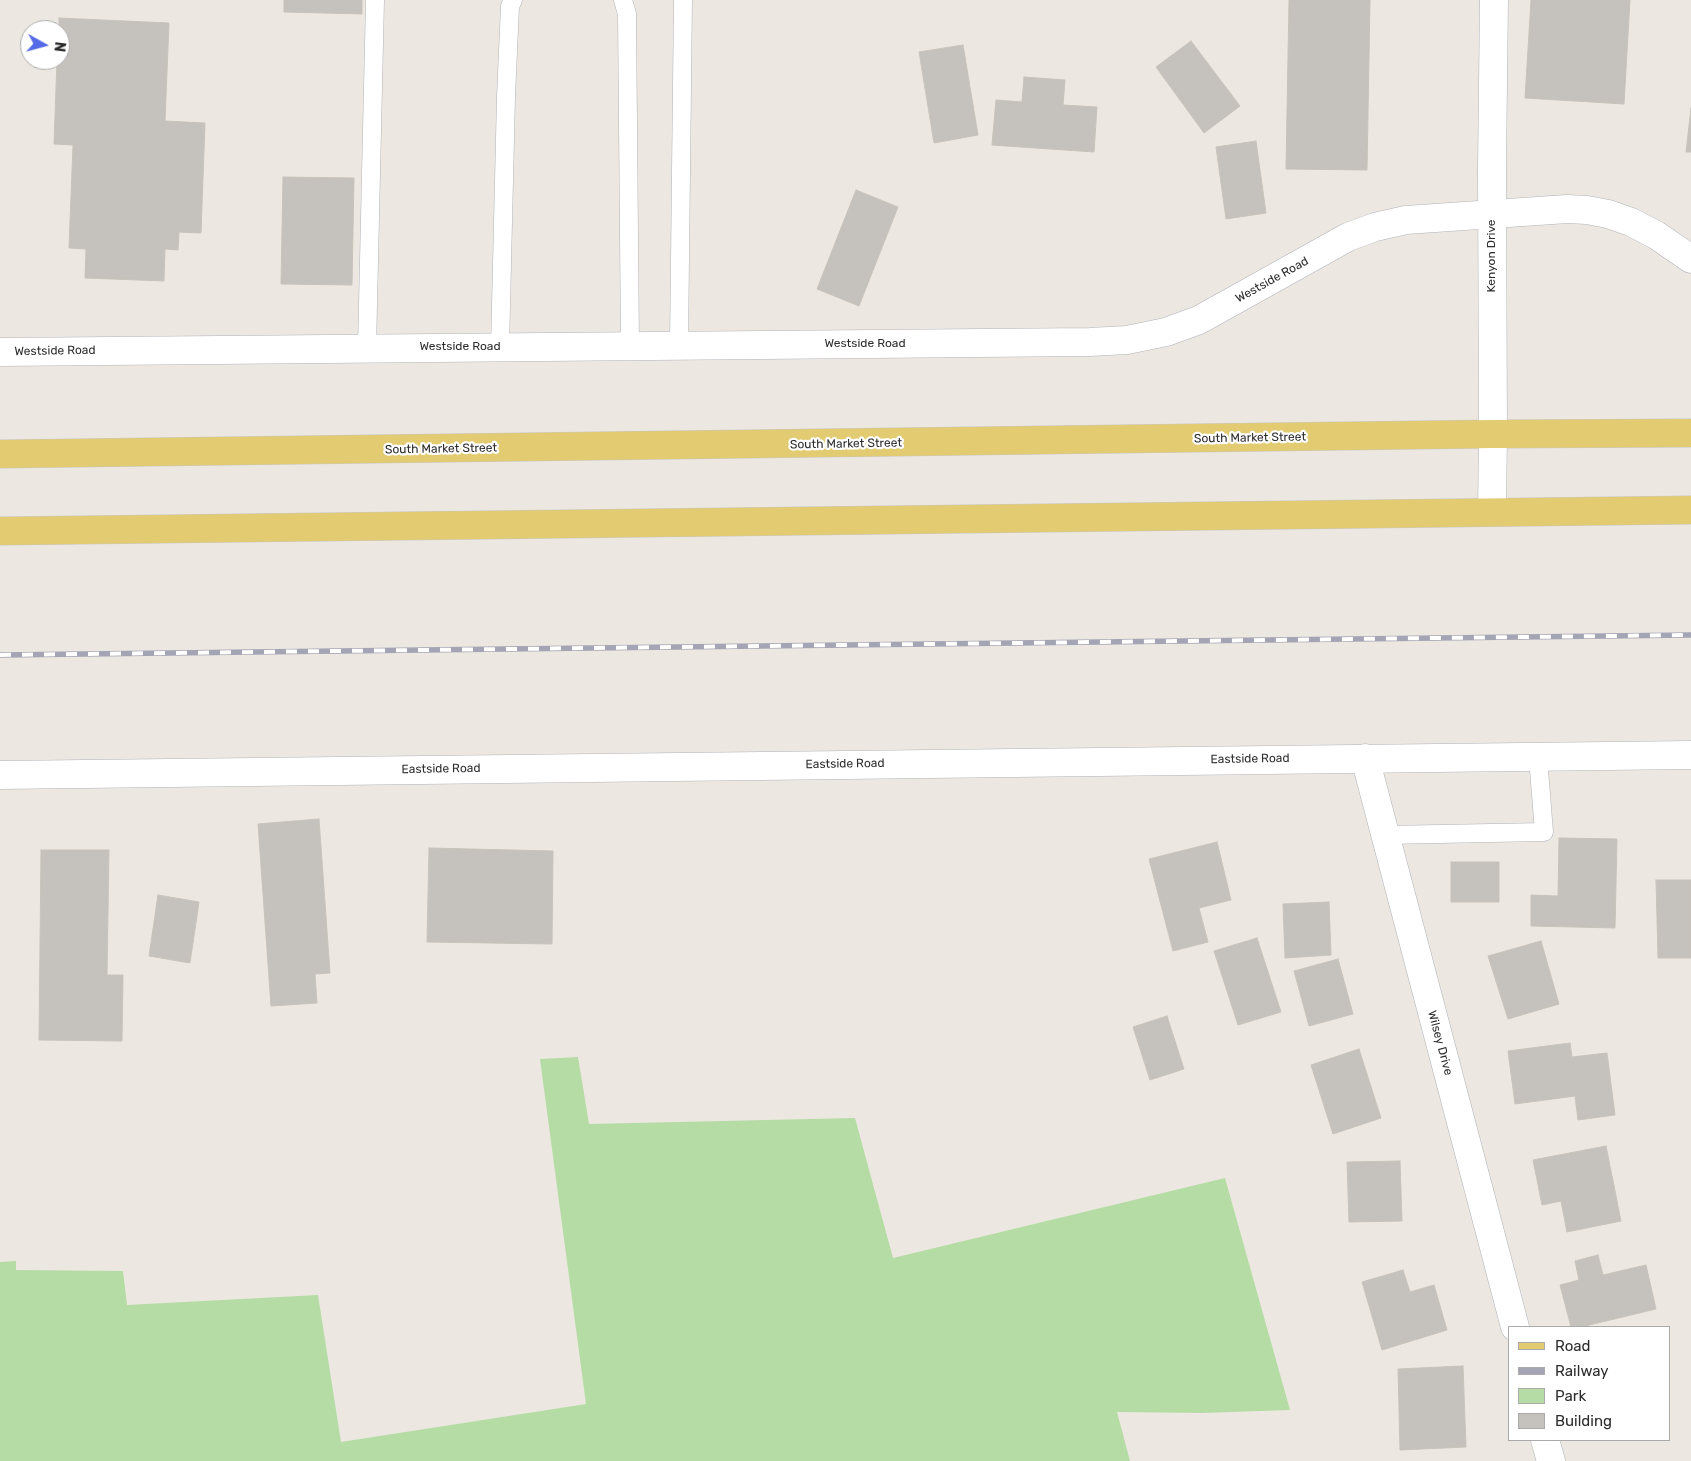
<!DOCTYPE html>
<style>
body{margin:0}
#map{position:relative;width:1691px;height:1461px;overflow:hidden;background:#ece8e1;font-family:Rubik,sans-serif}
canvas{display:block}
.legend{position:absolute;left:1508px;top:1326px;width:162px;height:115px;box-sizing:border-box;background:#fff;border:1px solid #ababab;margin:0;padding:6px 9px;list-style:none;font-size:15px;color:#2c2c2c}
.legend li{display:flex;align-items:center;gap:10px;height:25px}
.legend b{width:25px;border:1px solid #ababab}
.north{position:absolute;left:20px;top:20px;width:50px;height:50px;box-sizing:border-box;background:#fff;border:1px solid #ababab;border-radius:50%;rotate:97deg;font-size:14px;font-weight:700;line-height:20px;text-align:center;color:#2c2c2c}
.north::after{content:'';display:block;margin:auto;width:18px;height:22px;background:#546ae6;clip-path:polygon(50% 0,100% 100%,50% 72%,0 100%)}
</style>
<div id="map">
<canvas width="1691" height="1461"></canvas>
<ul class="legend">
<li><b style="height:6px;background:#e2cb70"></b>Road</li>
<li><b style="height:6px;background:#a4a5b4"></b>Railway</li>
<li><b style="height:14px;background:#b5dca4"></b>Park</li>
<li><b style="height:14px;background:#c5c1bc"></b>Building</li>
</ul>
<div class="north">N</div>
</div>
<script>
const context = document.querySelector('canvas').getContext('2d');
context.lineJoin = 'round';
function fillPath(path, color) { context.fillStyle = color; context.fill(path, 'evenodd'); }
const toPath = rows => new Path2D(rows.map(r => 'M' + r).join(''));
function trace(path, color, width, dash) { context.strokeStyle = color; context.lineWidth = width; context.lineCap = dash ? 'butt' : 'round'; context.setLineDash(dash || []); context.stroke(path); }
function label(font, color, halo, rows, align = 'center') {
  context.font = font + ' Rubik,sans-serif'; context.lineWidth = 4.5; context.setLineDash([]); context.textBaseline = 'middle'; context.strokeStyle = halo; context.fillStyle = color; for (const [text, x, y, turn = 0] of rows) {
    context.save(); context.translate(x, y); context.rotate((+turn || 0) * Math.PI / 180); context.textAlign = isNaN(turn) ? turn : align; if (halo) context.strokeText(text, 0, 0); context.fillText(text, 0, 0); context.restore();
  }
}
fillPath(toPath([
 [578,1057,589,1124,855,1118,893,1258,1225,1178,1290,1410,1202,1413,1117,1412,1130,1461,0,1461,0,1262,16,1261,16,1270,123,1271,127,1305,318,1295,341,1442,586,1404,540,1059]
]), '#b5dca4');
const building = toPath([
 [284,0,362,0,362,14,284,12,284,0],
 [1289,0,1370,0,1367,170,1286,169,1289,0],
 [1531,0,1630,0,1624,104,1525,98,1531,0],
 [59,18,169,23,165,121,205,123,201,233,179,232,178,250,165,249,164,281,85,278,86,249,69,248,73,145,54,144,57,60,60,60,59,18],
 [1191,41,1240,106,1204,133,1156,67,1191,41],
 [963,45,978,135,934,143,919,52,963,45],
 [1024,77,1065,80,1063,105,1097,107,1094,152,992,145,996,100,1022,102,1024,77],
 [1691,108,1691,152,1686,152,1691,108],
 [1256,141,1266,213,1226,219,1216,147,1256,141],
 [283,177,354,178,352,285,281,284,283,177],
 [856,190,898,207,859,306,817,289,856,190],
 [319,819,330,973,315,974,317,1003,271,1006,258,824,319,819],
 [1559,838,1617,839,1615,928,1531,926,1531,895,1558,896,1559,838],
 [1217,842,1231,900,1199,908,1208,942,1173,951,1149,859,1217,842],
 [429,848,553,851,552,944,427,942,429,848],
 [41,850,109,850,107,975,123,975,122,1041,39,1040,41,850],
 [1451,862,1499,862,1499,902,1451,902,1451,862],
 [1656,880,1691,880,1691,958,1658,958,1656,880],
 [158,895,199,902,190,963,149,956,158,895],
 [1329,902,1331,955,1285,958,1283,904,1329,902],
 [1257,938,1281,1012,1238,1025,1214,951,1257,938],
 [1541,941,1559,1004,1508,1019,1488,956,1541,941],
 [1338,959,1353,1014,1309,1026,1294,971,1338,959],
 [1167,1016,1184,1069,1150,1080,1133,1027,1167,1016],
 [1570,1043,1572,1057,1607,1053,1615,1115,1578,1120,1575,1096,1515,1104,1508,1051,1570,1043],
 [1359,1049,1381,1118,1333,1134,1311,1065,1359,1049],
 [1606,1146,1621,1221,1567,1232,1561,1201,1542,1205,1533,1160,1606,1146],
 [1400,1161,1402,1221,1349,1222,1347,1162,1400,1161],
 [1598,1255,1603,1275,1646,1265,1656,1309,1581,1327,1571,1327,1560,1285,1579,1280,1575,1261,1598,1255],
 [1403,1270,1410,1292,1434,1285,1447,1330,1382,1350,1362,1282,1403,1270],
 [1463,1366,1466,1447,1400,1450,1398,1369,1463,1366]
]);
fillPath(building, '#c5c1bc');
trace(building, '#c8c3ba', 1);
const lane = toPath([
 [623,0,627,14,630,346],
 [679,345,683,0],
 [500,347,506,97,510,6,513,0],
 [367,348,375,0],
 [1385,835,1544,832,1538,757]
]);
const street = toPath([
 [1492,512,1493,434,1492,168,1494,0],
 [1365,758,1515,1327],
 [1545,1440,1551,1461]
]);
const secondary = toPath([
 [0,352,1090,342,1127,340,1166,332,1199,320,1348,237,1375,227,1406,220,1567,209,1587,210,1608,214,1631,222,1656,235,1691,259],
 [0,775,1691,755]
]);
const primary = toPath([
 [0,454,1493,434,1691,433],
 [0,531,1691,510]
]);
trace(lane, '#b1b2bb', 19);
trace(street, '#b1b2bb', 29);
trace(secondary, '#b1b2bb', 29);
trace(primary, '#c8c8c8', 29);
trace(lane, '#fff', 18);
trace(street, '#fff', 28);
trace(secondary, '#fff', 28);
trace(primary, '#e2cb70', 28);
const rail = toPath([
 [0,655,1691,635]
]);
trace(rail, '#a4a5b4', 5.5);
trace(rail, '#fff', 4, [11]);
label('12px', '#2c2c2c', '#fff', [
 ["Kenyon Drive",1492,256,-90],
 ["Westside Road",1272,280,-29],
 ["Westside Road",865,344],
 ["Westside Road",460,347],
 ["Westside Road",55,351,-1],
 ["South Market Street",1250,438,-1],
 ["South Market Street",846,444,-1],
 ["South Market Street",441,449,-1],
 ["Eastside Road",1250,759,-1],
 ["Eastside Road",845,764,-1],
 ["Eastside Road",441,769,-1],
 ["Wilsey Drive",1440,1043,75]
]);
</script>
